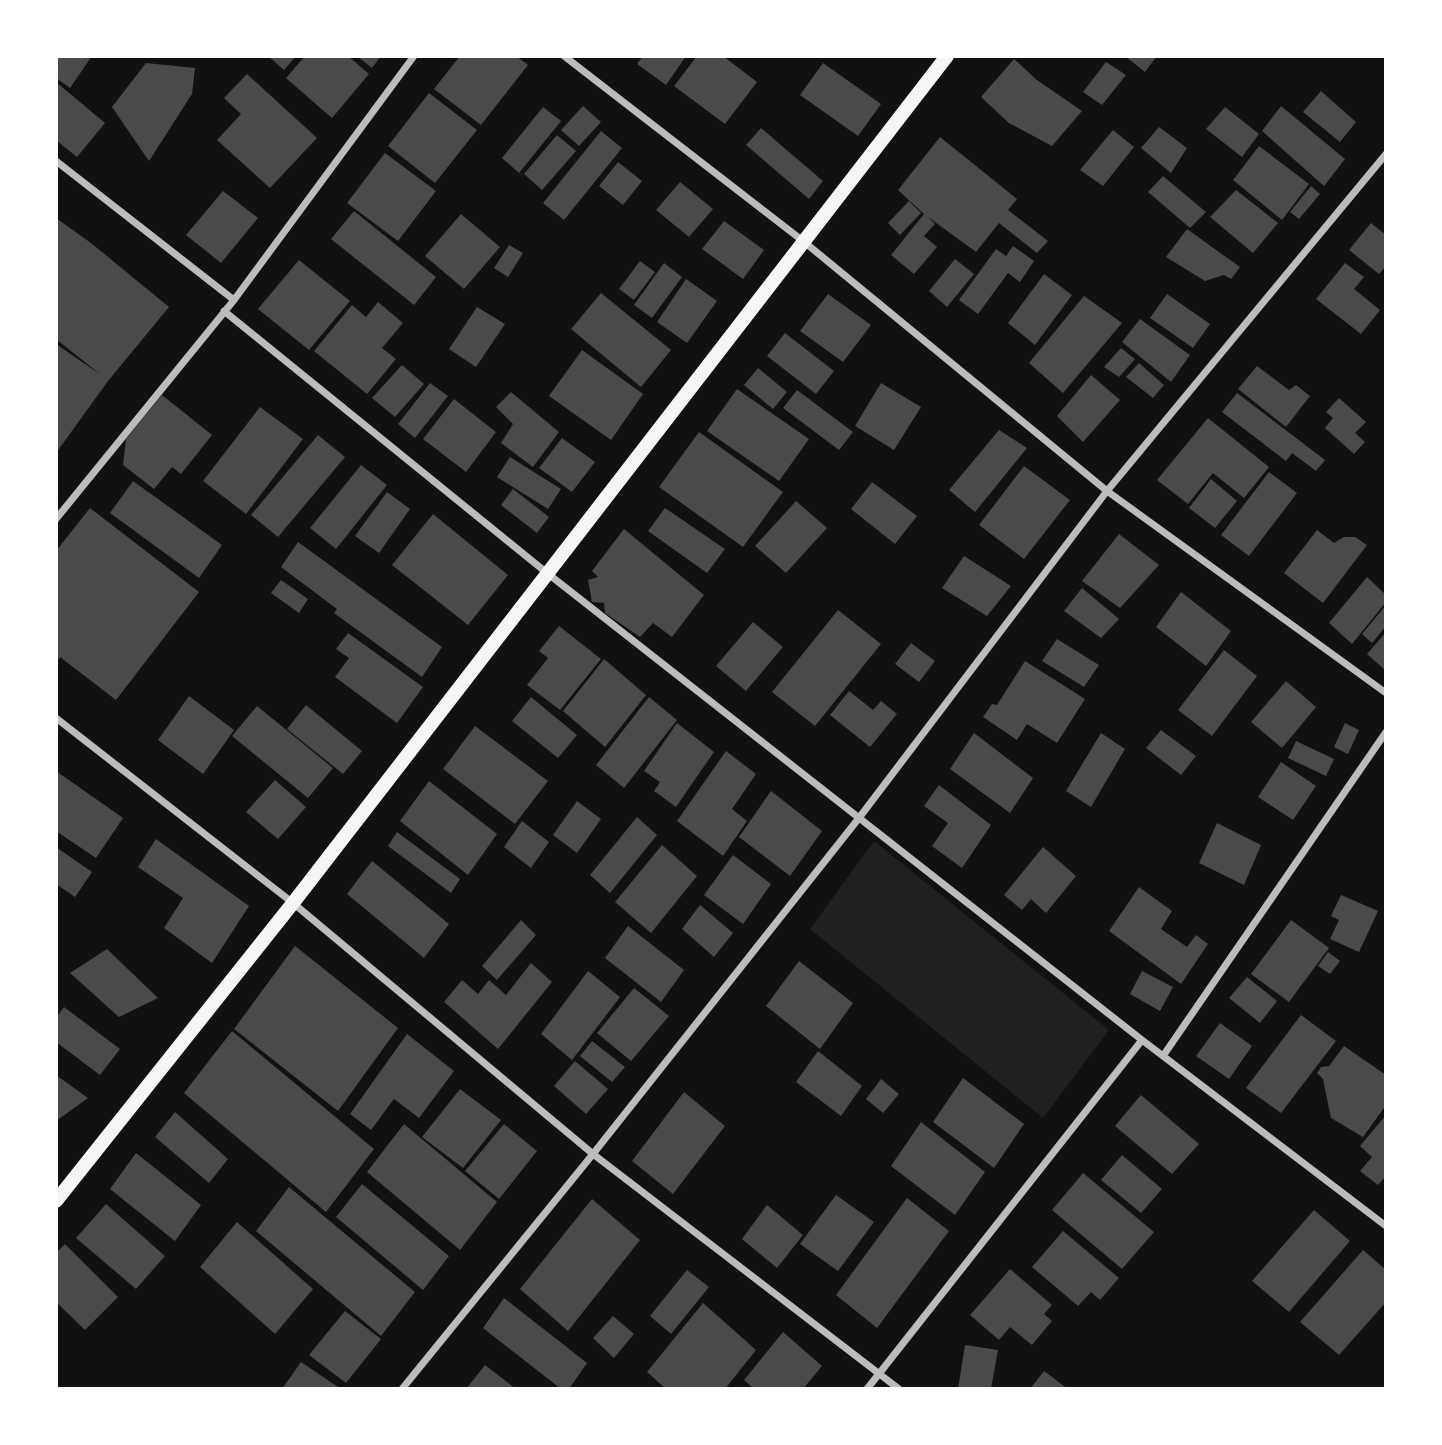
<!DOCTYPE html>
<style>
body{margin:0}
#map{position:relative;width:1442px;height:1445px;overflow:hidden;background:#111;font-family:"Space Grotesk",sans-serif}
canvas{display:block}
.frame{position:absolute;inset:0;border:58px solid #fff;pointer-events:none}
</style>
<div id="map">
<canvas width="1442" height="1445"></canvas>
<div class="frame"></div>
</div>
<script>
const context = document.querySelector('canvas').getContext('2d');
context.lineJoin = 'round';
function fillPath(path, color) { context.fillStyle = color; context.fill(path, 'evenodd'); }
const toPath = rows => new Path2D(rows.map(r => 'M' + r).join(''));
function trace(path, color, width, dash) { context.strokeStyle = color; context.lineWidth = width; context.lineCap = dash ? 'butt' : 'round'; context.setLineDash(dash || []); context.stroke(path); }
fillPath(toPath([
 [874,841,1109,1030,1043,1118,810,929]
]), '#202020');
fillPath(toPath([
 [56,56,92,56,70,88,56,78],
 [268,56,296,56,284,70],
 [305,56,348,56,369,74,332,118,286,78],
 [357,56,381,56,372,68],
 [460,56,516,56,528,65,481,125,434,89],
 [643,56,686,56,666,85,637,64],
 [697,56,723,56,757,82,725,124,674,86],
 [1125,56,1157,56,1145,72],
 [1014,59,1037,80,1082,111,1052,146,1009,123,981,97],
 [1106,62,1126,75,1102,105,1083,92],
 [146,63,195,68,192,94,149,161,112,107],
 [823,63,881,104,858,136,800,95],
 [247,74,317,138,270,188,217,140,241,114,224,98],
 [56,82,105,123,77,157,56,140],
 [1321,91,1356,122,1340,142,1303,112],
 [429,93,477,130,435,183,388,146],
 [583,106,601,122,579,146,561,130],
 [1281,106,1345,159,1324,186,1262,131],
 [543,107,561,121,519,173,502,158],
 [1225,107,1259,134,1242,157,1206,129],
 [1159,127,1187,148,1171,173,1141,148],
 [761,128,823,181,809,199,746,145],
 [1113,130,1134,147,1103,186,1080,170],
 [601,131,622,148,564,220,543,203],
 [557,135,576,151,542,190,524,174],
 [940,137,1017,199,1008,210,1048,241,1037,253,999,223,976,252,928,217,935,224,924,236,937,247,914,274,891,255,924,214,898,190],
 [1259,146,1309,184,1282,220,1233,180],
 [385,153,436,191,398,241,347,203],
 [618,162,642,181,623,205,599,186],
 [1163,176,1206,212,1190,228,1148,192],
 [680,182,713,209,689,237,656,210],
 [1311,186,1320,194,1299,219,1290,212],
 [1236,190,1278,223,1253,253,1210,217],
 [223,191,258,218,221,263,186,235],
 [909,201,921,213,900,235,888,223],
 [354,211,436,277,414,305,331,239],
 [461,214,500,247,464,289,425,256],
 [56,218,91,243,169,307,108,381,56,453,56,344,101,375,56,339],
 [724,221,764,250,743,279,702,249],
 [1371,223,1386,235,1386,266,1379,274,1349,250],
 [1187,229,1240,267,1231,279,1224,275,1205,281,1166,257],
 [509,245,523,253,508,277,494,268],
 [1013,246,1034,261,1020,282,1008,273,978,314,959,300,996,249,1006,256],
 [955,259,974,274,947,307,929,291],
 [299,260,350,301,309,350,258,309],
 [640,261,655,272,634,300,619,289],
 [664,263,682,277,652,318,634,305],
 [1345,263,1364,277,1354,289,1380,310,1361,334,1316,299],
 [1044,274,1072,295,1035,345,1008,323],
 [686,279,717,301,687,343,657,322],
 [601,293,671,350,641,387,571,329],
 [828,294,871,325,843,362,800,331],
 [1167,294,1210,324,1193,348,1150,318],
 [1084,296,1122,323,1063,393,1029,363],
 [378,302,403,323,382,348,396,359,367,394,314,351,352,305,366,317],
 [477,307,505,324,476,367,449,349],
 [1140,319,1190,355,1171,382,1122,342],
 [785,333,834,371,816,394,767,356],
 [1121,348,1135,359,1119,377,1104,367],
 [582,350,643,394,611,440,549,396],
 [1139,363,1164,385,1153,398,1126,377],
 [402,365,424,384,395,417,372,398],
 [1257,366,1289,390,1296,385,1310,396,1286,427,1238,389],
 [758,368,787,392,773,409,744,385],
 [1091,375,1120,400,1083,442,1057,416],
 [430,383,448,396,415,438,398,424],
 [881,383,921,407,894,450,855,426],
 [737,389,809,439,779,481,707,431],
 [797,390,853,432,839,450,783,408],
 [511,392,559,432,533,467,501,443,513,424,496,407],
 [1237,393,1325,460,1316,471,1292,453,1286,461,1222,412],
 [162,395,212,435,181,474,172,467,154,489,123,465,126,439],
 [1339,398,1366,422,1355,433,1365,442,1354,454,1325,428,1333,418,1326,412],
 [454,399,496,432,466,472,423,439],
 [260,407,303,439,246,514,203,481],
 [1208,418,1269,467,1244,498,1213,473,1188,504,1157,480],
 [999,430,1027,448,975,512,949,490],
 [699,432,783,492,743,547,659,487],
 [318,435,345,457,278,537,251,515],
 [562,438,595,462,572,492,539,468],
 [510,457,561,489,548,509,497,477],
 [361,465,387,485,336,549,310,528],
 [1024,466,1070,500,1024,559,979,525],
 [1269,472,1297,493,1249,556,1221,535],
 [1211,479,1237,501,1215,528,1189,508],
 [133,481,222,545,199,578,110,513],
 [872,482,917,516,895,544,851,509],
 [513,489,549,517,537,533,501,505],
 [387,492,410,509,379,553,355,536],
 [796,501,827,528,786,573,755,546],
 [90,508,199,592,116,700,60,657,56,663,56,551],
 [665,508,725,549,707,573,648,531],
 [433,514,508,575,468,625,392,565],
 [624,529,704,595,672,637,653,623,640,637,605,613,604,603,592,602,588,580,598,577,592,571],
 [1317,530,1334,543,1344,537,1355,537,1367,545,1323,603,1284,573],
 [1119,534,1159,565,1120,608,1082,581],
 [298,542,442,647,422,677,334,613,337,609,281,567],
 [964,556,1011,586,987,616,942,588],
 [1367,577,1386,595,1386,602,1352,644,1329,623],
 [281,580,308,599,299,613,271,593],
 [1082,588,1119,619,1101,638,1064,611],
 [1181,592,1231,631,1206,666,1156,627],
 [1386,605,1386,626,1372,643,1362,634],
 [838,610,881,644,815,726,772,692],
 [753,622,783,647,746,691,716,666],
 [559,626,601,659,560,710,527,685,548,658,539,651],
 [1386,632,1386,671,1367,654],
 [348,633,423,687,397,723,335,677,349,658,336,649],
 [1057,639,1099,665,1084,687,1042,661],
 [911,643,935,661,919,682,895,664],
 [1224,650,1257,676,1212,736,1178,710],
 [604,659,646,695,605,747,563,711],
 [1025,661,1085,699,1057,743,1027,724,1017,740,983,717,992,704,997,705],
 [1286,681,1316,707,1282,748,1251,722],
 [849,691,873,710,881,701,897,714,870,747,830,715],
 [189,696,234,730,203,774,158,740],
 [531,697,577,735,558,758,512,721],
 [649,697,677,720,624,788,596,765],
 [306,705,362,751,343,774,287,729],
 [257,706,333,768,308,798,232,736],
 [677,723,714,752,676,807,654,791,660,782,644,771],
 [1345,723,1359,730,1348,754,1334,747],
 [475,726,548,781,515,824,443,769],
 [1161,730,1196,756,1181,775,1146,748],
 [974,733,1033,778,1010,813,950,769],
 [1101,733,1125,749,1091,807,1066,791],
 [1296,741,1334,759,1326,776,1288,758],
 [726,751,756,774,732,809,747,821,723,856,677,821],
 [1281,762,1316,786,1293,820,1258,797],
 [56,771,123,818,96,858,56,831],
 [275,780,306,807,278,839,246,812],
 [429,781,497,834,468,875,400,821],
 [939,785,991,825,962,868,932,846,948,823,924,806],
 [771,791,822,831,790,876,739,837],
 [577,801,601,819,577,853,553,835],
 [637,817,657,835,610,893,590,875],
 [522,821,549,842,531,868,504,847],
 [1217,823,1261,845,1244,885,1199,863],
 [397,832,460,879,451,893,388,846],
 [156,839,249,906,212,963,164,928,183,898,138,867],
 [662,845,697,876,651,933,615,902],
 [56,847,92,872,75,897,56,884],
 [1043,847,1076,876,1046,913,1031,899,1022,910,1004,895],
 [733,855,771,884,743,924,704,895],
 [372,861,449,924,424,958,347,894],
 [1139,887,1172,911,1161,929,1187,947,1196,935,1208,944,1181,984,1109,931],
 [1341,895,1378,911,1359,952,1330,939,1339,920,1331,916],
 [700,905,733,933,714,957,682,929],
 [521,920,536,935,497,980,482,966],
 [1291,920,1329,948,1289,1002,1251,974],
 [628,926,684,970,661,1002,605,958],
 [295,946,398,1028,338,1111,234,1029],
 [107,949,158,998,119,1017,70,973],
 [1328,952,1340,961,1330,974,1318,966],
 [799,961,853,1003,820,1049,766,1006],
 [531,963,552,982,498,1049,444,1002,462,980,478,994,489,980,506,995],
 [588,971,620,997,572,1060,541,1034],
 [1142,971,1173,987,1160,1011,1130,994],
 [1247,977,1277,1001,1260,1023,1229,998],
 [634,988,669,1016,631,1061,597,1033],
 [64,1007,120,1049,100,1075,56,1042,56,1018],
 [1301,1015,1336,1041,1281,1113,1246,1088],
 [1220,1023,1252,1046,1229,1079,1196,1056],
 [232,1031,374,1149,326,1212,184,1093],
 [407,1034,454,1071,419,1118,394,1099,371,1130,350,1114],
 [592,1041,625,1067,612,1082,580,1056],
 [1344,1046,1386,1075,1386,1105,1363,1137,1331,1118,1323,1079,1317,1073,1321,1067,1329,1066],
 [818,1051,862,1086,841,1116,796,1082],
 [575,1061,608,1089,586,1114,554,1086],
 [56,1075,88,1098,56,1121],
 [963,1078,1024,1124,994,1168,933,1122],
 [881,1079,899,1094,883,1113,866,1099],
 [460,1089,501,1120,463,1168,422,1137],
 [684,1092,725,1126,673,1194,632,1161],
 [1141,1095,1199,1144,1172,1174,1115,1126],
 [175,1112,228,1159,209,1183,155,1137],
 [1386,1115,1386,1176,1378,1185,1360,1171,1372,1157,1360,1146],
 [921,1122,985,1172,955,1215,891,1166],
 [404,1124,497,1202,460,1250,367,1172],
 [504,1124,537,1151,499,1199,465,1171],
 [136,1153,201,1205,175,1241,110,1189],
 [1122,1155,1162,1189,1141,1213,1101,1180],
 [1083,1173,1154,1232,1122,1269,1052,1210],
 [362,1184,449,1256,423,1290,336,1217],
 [289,1187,415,1292,381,1336,256,1231],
 [836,1195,874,1222,838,1271,800,1244],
 [907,1198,949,1231,877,1328,836,1295],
 [592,1199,640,1240,568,1331,520,1289],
 [106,1204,165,1256,136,1289,76,1238],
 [767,1205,803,1235,777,1268,742,1239],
 [1314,1210,1350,1241,1289,1312,1252,1281],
 [237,1222,313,1289,275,1334,200,1267],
 [1063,1231,1119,1278,1100,1300,1091,1292,1078,1306,1032,1267],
 [65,1244,118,1297,85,1330,56,1302,56,1253],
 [1363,1250,1386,1270,1386,1302,1339,1355,1300,1322],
 [1010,1269,1052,1305,1044,1314,1052,1321,1032,1345,1010,1327,999,1340,970,1315],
 [687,1270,709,1287,671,1334,650,1316],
 [504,1298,587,1363,569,1389,561,1389,483,1328],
 [703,1303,756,1350,725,1389,666,1389,647,1372],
 [345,1311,381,1339,346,1383,309,1355],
 [613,1316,634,1334,614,1358,593,1338],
 [783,1332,822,1366,803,1389,754,1389,744,1380],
 [965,1345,998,1350,991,1389,958,1389],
 [301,1362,341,1389,282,1389],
 [485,1365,516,1389,466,1389],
 [1044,1371,1068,1389,1030,1389]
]), '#4a4a4a');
trace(toPath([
 [564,56,803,241,1107,491,1386,693],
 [56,161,234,300],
 [224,311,547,573,1142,1040,1386,1226],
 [56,519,234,300,414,56],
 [56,718,293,903,593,1154,899,1389],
 [1163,1056,1386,732],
 [402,1389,593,1154,859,818,1107,491,1386,154],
 [867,1389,1142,1040]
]), '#bcbcbc', 7);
trace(toPath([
 [56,1201,293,903,947,56]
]), '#f5f5f5', 14);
</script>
